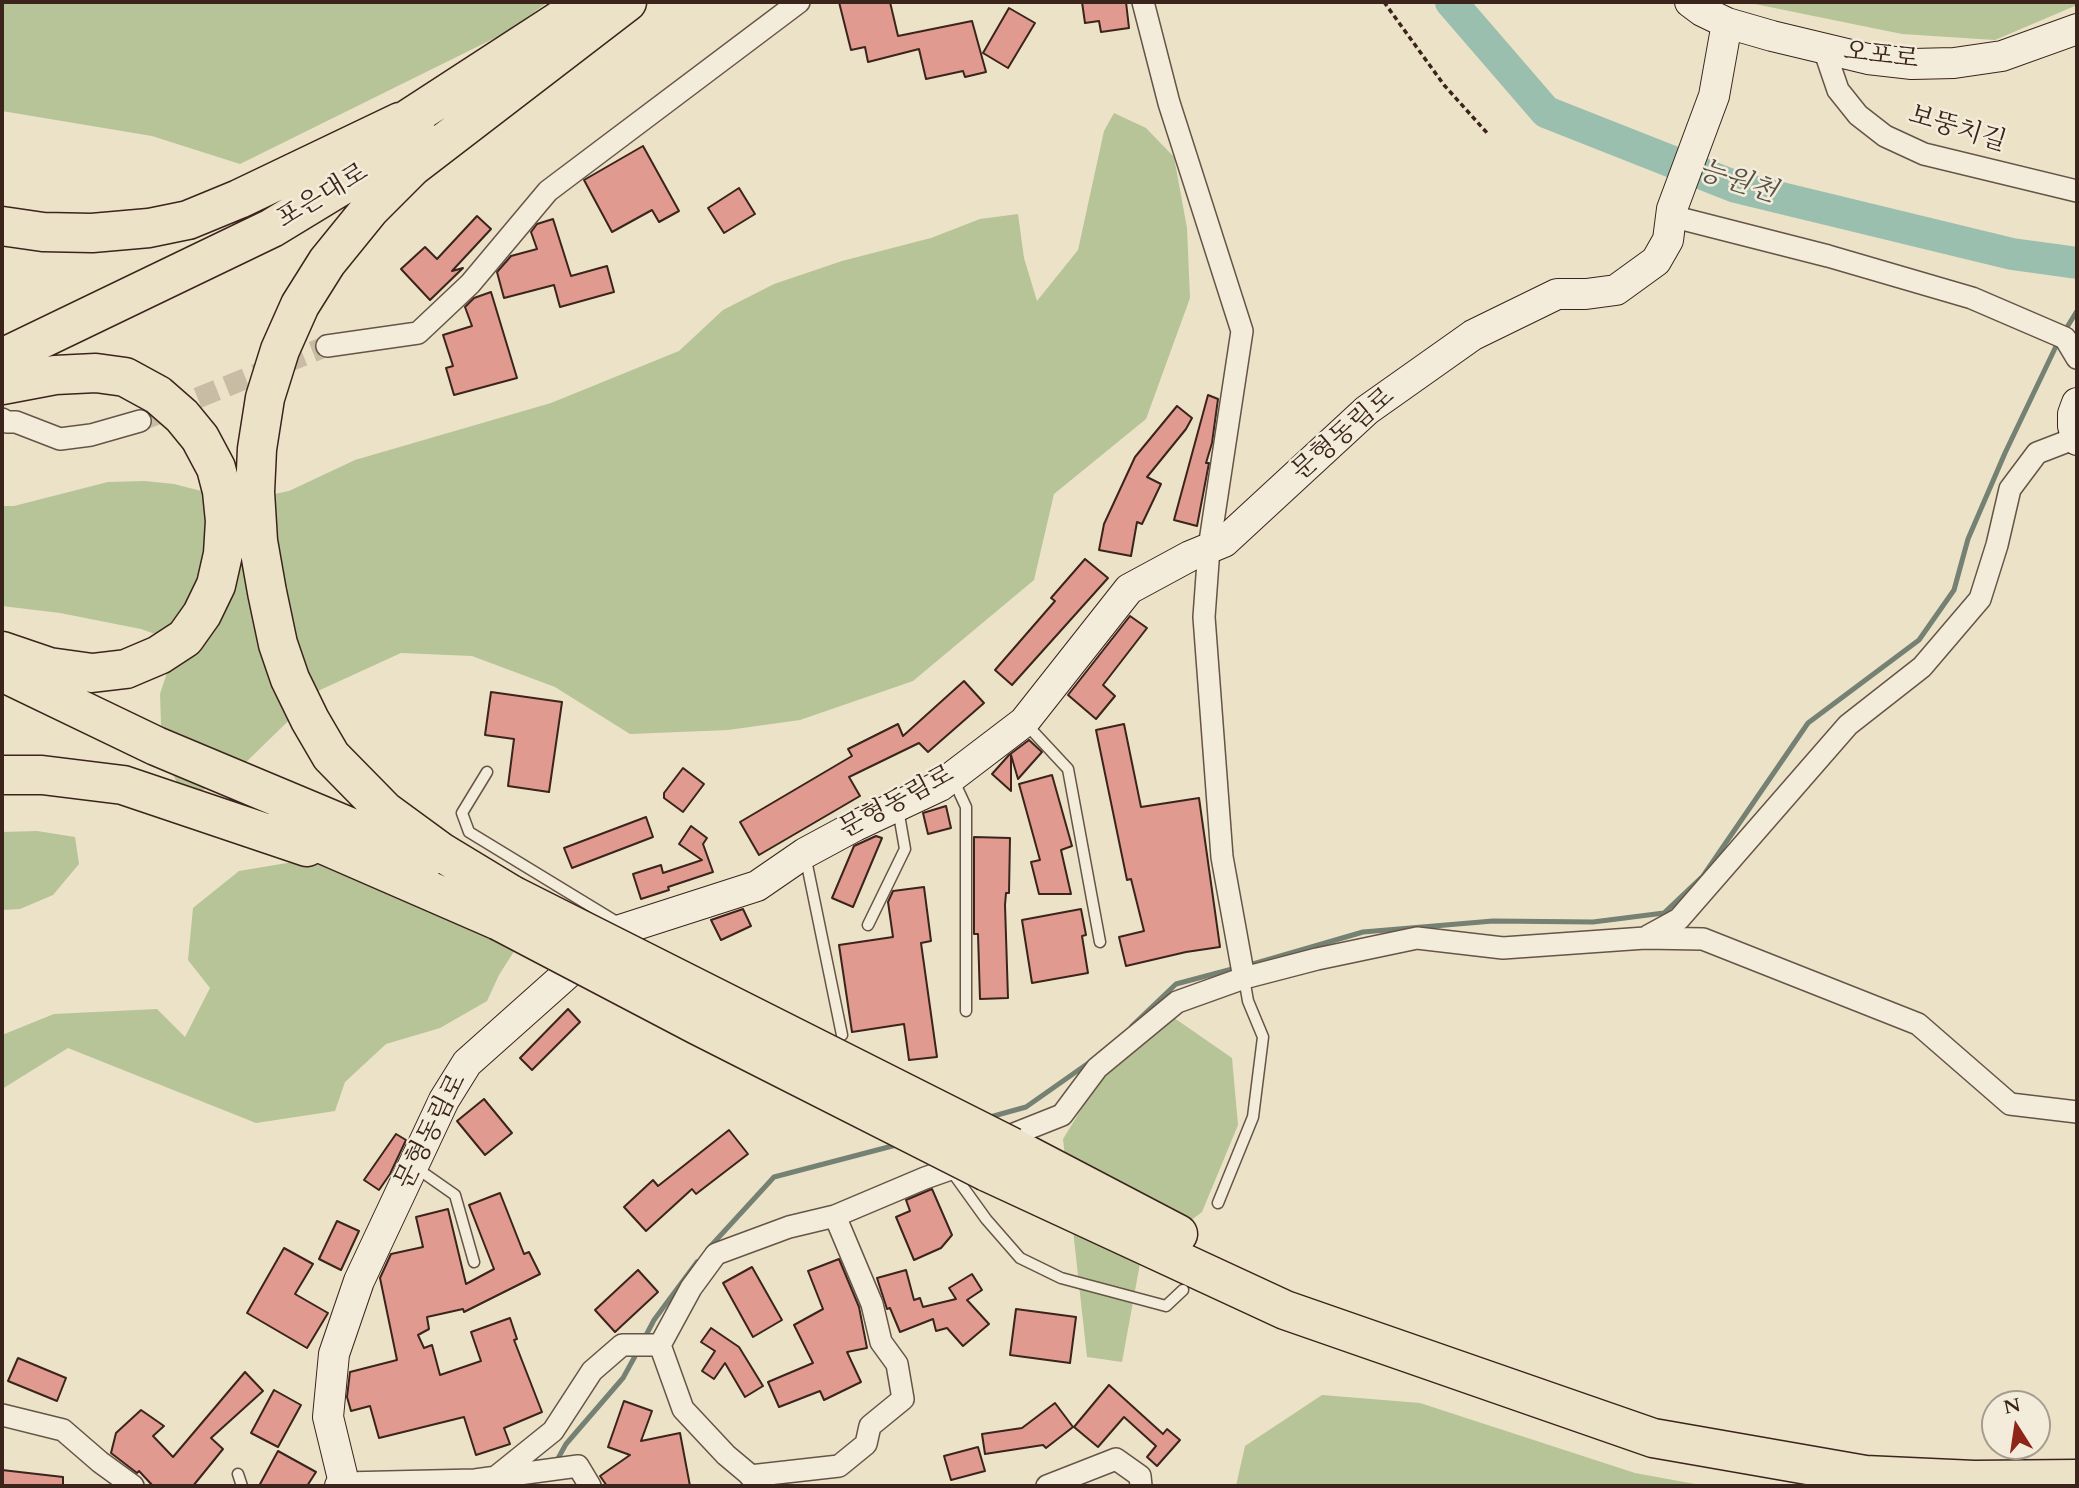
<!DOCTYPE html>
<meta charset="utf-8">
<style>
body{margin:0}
#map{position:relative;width:2079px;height:1488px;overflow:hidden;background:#ece2c7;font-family:Cardo,serif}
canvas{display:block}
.frame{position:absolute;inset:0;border:4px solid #3a241b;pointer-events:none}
.north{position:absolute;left:1981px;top:1390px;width:70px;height:70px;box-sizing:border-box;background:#f3ecdb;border:2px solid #a99c8e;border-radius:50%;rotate:348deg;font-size:19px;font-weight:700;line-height:28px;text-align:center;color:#3a241b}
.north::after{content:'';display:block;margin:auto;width:24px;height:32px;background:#8f2418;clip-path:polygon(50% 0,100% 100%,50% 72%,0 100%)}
</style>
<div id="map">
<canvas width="2079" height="1488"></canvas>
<div class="frame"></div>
<div class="north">N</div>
</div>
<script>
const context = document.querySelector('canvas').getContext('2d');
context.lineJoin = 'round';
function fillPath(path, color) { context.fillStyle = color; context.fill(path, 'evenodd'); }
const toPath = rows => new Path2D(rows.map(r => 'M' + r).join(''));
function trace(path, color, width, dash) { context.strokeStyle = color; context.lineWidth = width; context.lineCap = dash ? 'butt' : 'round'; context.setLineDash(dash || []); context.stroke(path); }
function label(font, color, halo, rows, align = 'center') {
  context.font = font + ' Cardo,"Noto Serif KR",serif'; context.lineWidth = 5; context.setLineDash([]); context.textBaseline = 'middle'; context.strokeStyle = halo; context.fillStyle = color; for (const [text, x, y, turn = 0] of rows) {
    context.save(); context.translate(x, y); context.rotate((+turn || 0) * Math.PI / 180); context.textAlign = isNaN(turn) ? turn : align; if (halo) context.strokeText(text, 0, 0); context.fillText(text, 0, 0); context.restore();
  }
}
fillPath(toPath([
 [2,2,548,2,505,33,240,164,152,136,2,111],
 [1745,2,2077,2,2077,5,1995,40,1902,34],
 [1114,113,1146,128,1174,157,1187,228,1190,298,1146,419,1054,494,1034,580,913,681,800,720,728,730,630,734,555,687,472,656,401,653,320,690,239,769,186,800,162,753,160,694,177,642,141,629,60,613,2,606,2,506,14,506,108,482,145,481,174,484,240,501,289,491,355,460,551,403,679,351,723,310,774,284,842,261,931,238,980,219,1018,214,1024,258,1037,301,1078,250,1104,131],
 [37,831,75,837,79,864,53,895,20,909,2,910,2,832],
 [426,857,532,923,499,975,487,1001,440,1028,386,1044,345,1082,335,1111,256,1123,68,1048,2,1089,2,1035,54,1014,157,1009,185,1037,210,988,188,960,193,908,239,871,305,860],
 [1167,1013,1232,1058,1238,1125,1202,1212,1141,1258,1122,1362,1087,1357,1063,1139,1098,1082],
 [1322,1395,1420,1403,1635,1473,1706,1486,1236,1486,1245,1446]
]), '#b6c497');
trace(toPath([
 [2064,332,2077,311],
 [1246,966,1363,932,1493,921,1593,922,1664,913,1703,876,1808,723,1919,640,1954,590,1968,539,2005,453,2059,340],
 [1132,1026,1176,984,1236,968],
 [990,1117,1026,1107,1090,1062],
 [708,1249,774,1177,900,1144],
 [643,1341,654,1320,697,1262],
 [556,1462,566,1444,623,1378,639,1349]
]), '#748173', 5);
trace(toPath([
 [1451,2,1546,112,1736,187,2012,254,2077,263]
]), '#9abfae', 32);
const building = toPath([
 [839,2,890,2,898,36,972,21,986,72,965,77,963,71,926,79,919,49,868,62,865,47,851,50,839,2],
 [1082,2,1126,2,1129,28,1101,32,1099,21,1085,23,1082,2],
 [1009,8,1035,23,1008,68,983,53,1009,8],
 [643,146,679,211,659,222,652,210,612,232,584,180,643,146],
 [739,188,755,214,724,233,708,208,739,188],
 [477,216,491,229,452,271,463,268,430,300,401,269,425,247,437,259,477,216],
 [553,219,571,276,607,266,614,292,560,307,554,285,504,298,497,272,511,256,537,249,531,232,537,224,553,219],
 [491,292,517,378,454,395,446,368,453,366,443,335,472,326,465,307,474,298,491,292],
 [1208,395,1218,399,1212,443,1206,463,1209,463,1197,526,1174,520,1208,395],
 [1177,406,1192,418,1186,429,1147,477,1161,484,1142,524,1137,522,1131,556,1099,550,1104,524,1135,457,1177,406],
 [1085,559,1108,578,1012,685,995,670,1055,601,1051,598,1085,559],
 [1130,616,1147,628,1103,685,1115,696,1096,719,1068,695,1130,616],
 [964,681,984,703,928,752,919,743,849,777,860,796,759,855,740,822,852,756,848,749,898,724,903,736,964,681],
 [491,692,562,702,549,792,508,786,514,739,485,735,491,692],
 [1124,724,1141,807,1199,798,1220,947,1186,952,1126,966,1119,937,1144,931,1131,879,1127,880,1096,730,1124,724],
 [1029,740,1042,752,1018,779,1011,755,1011,791,992,774,1009,755,1029,740],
 [683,768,704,784,683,812,664,798,664,793,683,768],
 [1052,775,1072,846,1061,850,1071,894,1039,894,1031,862,1040,860,1019,784,1052,775],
 [946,806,951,828,928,834,923,813,946,806],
 [646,817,653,837,572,868,564,848,646,817],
 [691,826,707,838,703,844,713,872,668,887,669,890,641,899,633,874,661,865,663,873,702,860,679,844,691,826],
 [876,836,882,838,853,907,832,898,854,846,876,836],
 [974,837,1010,838,1009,893,1006,893,1005,905,1008,998,980,999,978,934,974,934,974,837],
 [924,887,931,941,921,943,937,1057,909,1060,904,1024,852,1032,839,945,893,937,888,902,893,891,924,887],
 [743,909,751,926,721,940,711,920,743,909],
 [1081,909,1086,935,1082,936,1088,973,1032,983,1022,920,1081,909],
 [568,1009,580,1022,532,1070,520,1058,568,1009],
 [484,1099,512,1133,485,1155,457,1121,484,1099],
 [729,1130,748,1154,696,1194,692,1189,646,1231,624,1207,653,1180,658,1186,729,1130],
 [396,1134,406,1140,390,1174,379,1190,364,1180,396,1134],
 [932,1189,952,1235,941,1248,914,1260,896,1217,910,1211,906,1200,932,1189],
 [500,1193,524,1254,529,1252,540,1274,464,1312,463,1309,427,1317,429,1329,418,1335,424,1348,432,1345,440,1375,481,1361,471,1332,510,1318,517,1339,514,1340,542,1412,504,1428,510,1444,476,1455,464,1417,379,1438,370,1406,351,1411,347,1397,350,1372,397,1360,380,1278,391,1254,423,1247,416,1217,448,1209,466,1284,494,1269,469,1205,500,1193],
 [337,1221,359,1231,341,1270,319,1259,337,1221],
 [284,1248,313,1264,295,1294,328,1313,307,1348,247,1313,284,1248],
 [839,1259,859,1307,867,1348,847,1352,861,1382,824,1400,820,1391,779,1407,768,1382,813,1363,794,1325,823,1309,808,1271,839,1259],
 [752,1267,782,1320,753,1337,723,1283,752,1267],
 [638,1270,658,1292,615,1332,595,1310,638,1270],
 [906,1270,914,1300,920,1298,923,1307,956,1299,949,1288,972,1274,982,1290,967,1300,989,1324,963,1346,947,1328,936,1331,933,1319,900,1332,890,1308,887,1309,877,1278,906,1270],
 [1016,1309,1076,1317,1070,1363,1010,1355,1016,1309],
 [711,1328,739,1347,763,1386,745,1397,725,1363,714,1379,702,1371,715,1351,701,1342,711,1328],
 [18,1358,66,1378,57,1401,8,1381,18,1358],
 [245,1372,263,1391,211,1438,223,1449,193,1486,153,1486,139,1471,137,1473,111,1453,116,1433,141,1410,164,1426,153,1436,173,1457,245,1372],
 [1109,1385,1163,1434,1167,1429,1180,1440,1157,1466,1147,1457,1156,1446,1124,1417,1098,1447,1074,1427,1109,1385],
 [274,1390,301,1405,278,1447,251,1433,274,1390],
 [624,1401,652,1411,641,1441,680,1433,690,1486,607,1486,600,1476,630,1455,608,1447,624,1401],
 [1055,1403,1073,1427,1046,1448,1043,1445,985,1454,982,1434,1022,1428,1055,1403],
 [978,1447,985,1471,951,1480,944,1456,978,1447],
 [278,1451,316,1472,307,1486,259,1486,278,1451],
 [2,1470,63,1477,63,1486,2,1486,2,1470]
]);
fillPath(building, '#e09a90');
trace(building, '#3a241b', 2);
trace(toPath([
 [140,421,327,346]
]), '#c8bca5', 21, [21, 10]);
const lane = toPath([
 [1026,724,1068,769,1100,942],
 [487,772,462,813,469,832,620,924],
 [953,779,966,807,966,1011],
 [805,855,842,1035],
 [868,925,905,849,898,809],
 [415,1167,455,1195,474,1262],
 [950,1169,986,1219,1020,1258,1061,1278,1166,1306,1183,1290],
 [1218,1203,1253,1117,1263,1037,1248,1001,1244,978],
 [238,1474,242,1486]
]);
const street = toPath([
 [1143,2,1169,103,1242,331,1209,548,1204,617,1222,857,1244,978],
 [1824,49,1838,90,1858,115,1885,136,1924,154,2077,191],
 [1671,216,1828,256,1972,298,2065,338,2077,358],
 [327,346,418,333,470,284,548,191,799,2],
 [2,419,7,422,16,422,60,439,91,435,140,421],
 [1648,936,1679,919,1848,725,1922,667,1980,599,1997,545,2010,489,2037,453,2076,438],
 [999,1140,1062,1115,1097,1068,1177,1002,1244,978,1317,959,1417,938,1503,948,1645,938,1703,939,1918,1024,2010,1104,2077,1112],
 [660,1345,691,1288,716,1254,789,1227,835,1216,925,1178,959,1166,966,1160],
 [2,1415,63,1430,100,1462,133,1486],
 [497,1476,553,1431,592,1371,622,1345,660,1345,683,1409,726,1455,763,1486],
 [750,1476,839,1466,866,1444,870,1426,903,1399,897,1364,881,1342,872,1304,835,1216],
 [344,1483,475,1480,578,1466,590,1486],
 [1047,1486,1116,1459,1140,1476,1141,1486]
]);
const secondary = toPath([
 [1690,2,1702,11,1727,23,1772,36,1868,59,1912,64,1954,63,2002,56,2077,29],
 [2077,403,2073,414,2073,426,2077,440],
 [340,1486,344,1483,328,1417,334,1354,359,1281,444,1100,467,1063,614,932,757,886,805,853,855,826,940,786,1024,722,1129,589,1190,556,1224,542,1367,410,1473,335,1557,294,1586,294,1616,290,1656,261,1668,240,1672,209,1714,96,1727,23]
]);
const highway = toPath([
 [379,138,588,2],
 [2,226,43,232,92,233,149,228,188,220,239,199,400,122],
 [2,358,272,228,420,138],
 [2,385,55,375,96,373,125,377,158,395,182,416,200,438,216,468,222,491,225,521,223,554,216,585,202,614,185,638,159,655,126,669,92,673,49,667,2,651],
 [2,672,156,746,426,859],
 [2,775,42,775,123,785,307,847],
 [283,827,499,921],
 [512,895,441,852,385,811,331,756,310,720,290,679,278,644,267,592,258,541,255,492,257,449,265,398,280,350,300,305,327,262,370,209,412,167,627,2],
 [1012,1147,1178,1234],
 [987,1172,1285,1310,1653,1438,1865,1475,1974,1480,2077,1479]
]);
trace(lane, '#665446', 13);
trace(street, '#665446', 24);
trace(secondary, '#3a241b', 32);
trace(highway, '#3a241b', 41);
trace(toPath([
 [1384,2,1444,85,1488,134]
]), '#3a241b', 3.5, [5, 3.5]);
trace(lane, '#f3ecdb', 10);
trace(street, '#f3ecdb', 21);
trace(secondary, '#f3ecdb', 30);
trace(highway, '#ece2c7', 38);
const highwayBridge = toPath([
 [512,895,1012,1147],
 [499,921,697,1025,987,1172]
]);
trace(highwayBridge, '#3a241b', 41, []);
trace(highwayBridge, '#ece2c7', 38);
label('26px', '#3a241b', '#f3ecdb', [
 ["오포로",1881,57,7],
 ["보뚱치길",1957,130,17],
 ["포은대로",323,197,-31],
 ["문형동림로",1344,435,-41],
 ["문형동림로",897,803,-28],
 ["문형동림로",432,1132,-63]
]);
label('italic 28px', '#575247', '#f3ecdb', [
 ["능원천",1737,183,18]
]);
</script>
